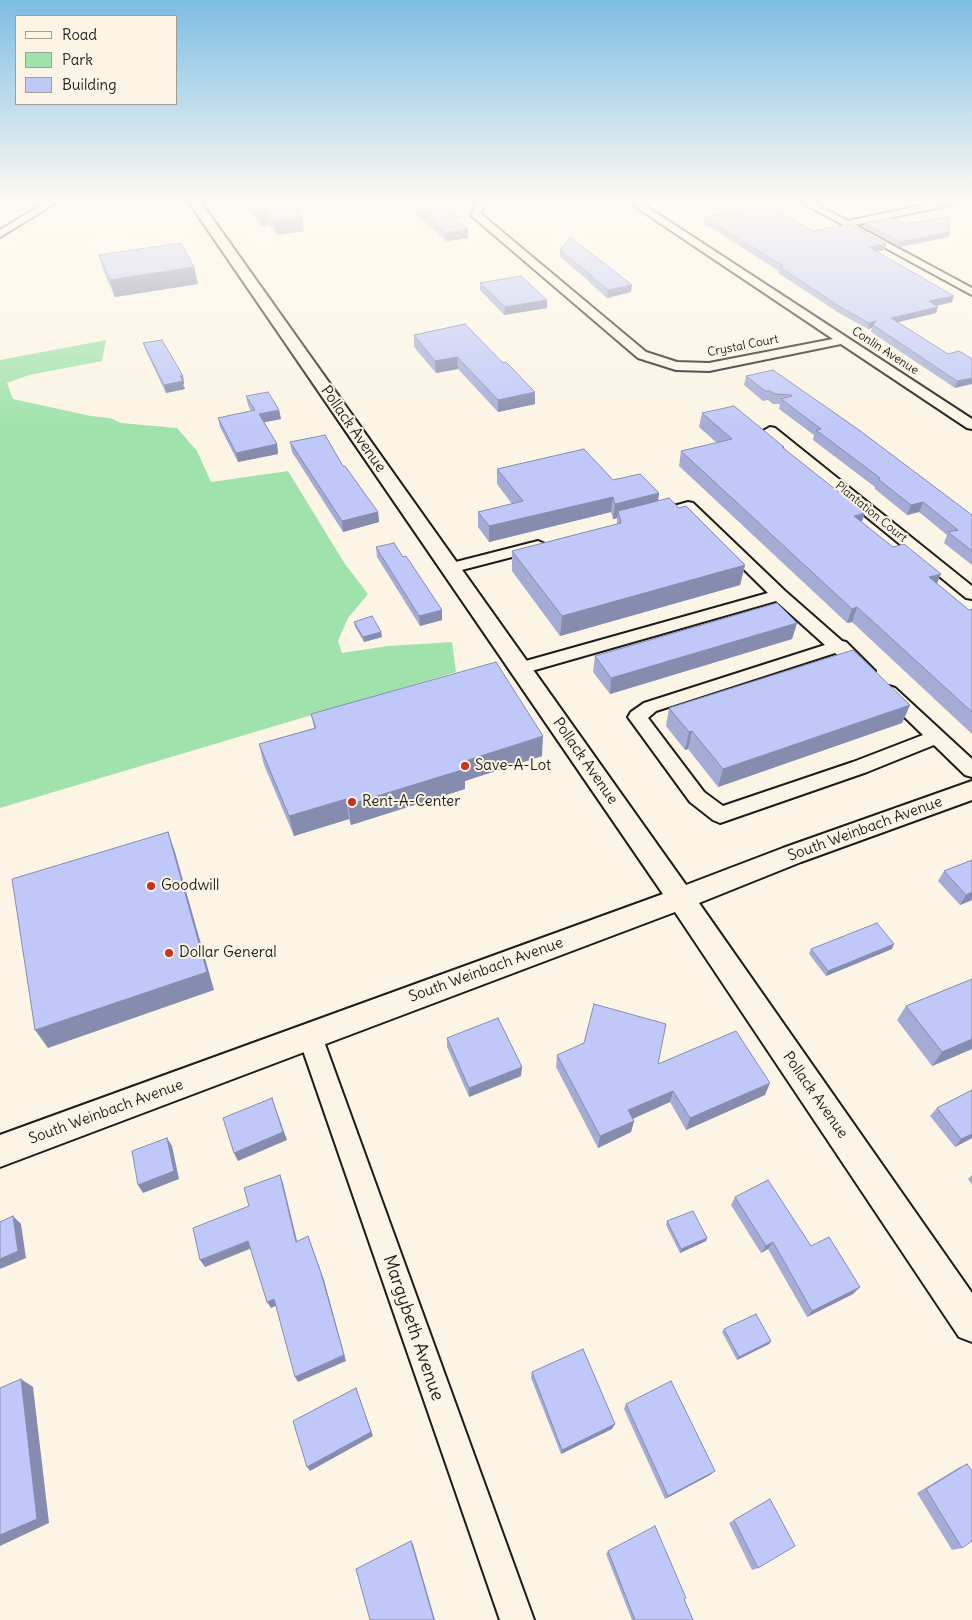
<!DOCTYPE html>
<style>
body{margin:0}
#map{position:relative;width:972px;height:1620px;overflow:hidden;background:#fcf5e5;font-family:Delius,sans-serif}
canvas{display:block}
.legend{position:absolute;left:15px;top:15px;width:162px;height:90px;box-sizing:border-box;background:#fcf5e5;border:1px solid #a29e95;margin:0;padding:6px 9px;list-style:none;font-size:15px;color:#1c1c1c}
.legend li{display:flex;align-items:center;gap:10px;height:25px}
.legend b{width:25px;border:1px solid #a29e95}
</style>
<div id="map">
<canvas width="972" height="1620"></canvas>
<ul class="legend">
<li><b style="height:6px;background:#fcf5e5"></b>Road</li>
<li><b style="height:14px;background:#a0e2ab"></b>Park</li>
<li><b style="height:14px;background:#bfc8f9"></b>Building</li>
</ul>
</div>
<script>
const context = document.querySelector('canvas').getContext('2d');
context.lineJoin = 'round';
function fillPath(path, color) { context.fillStyle = color; context.fill(path, 'evenodd'); }
const toPath = rows => new Path2D(rows.map(r => 'M' + r).join(''));
function trace(path, color, width, dash) { context.strokeStyle = color; context.lineWidth = width; context.lineCap = dash ? 'butt' : 'round'; context.setLineDash(dash || []); context.stroke(path); }
function label(font, color, halo, rows, align = 'center') {
  context.font = font + ' Delius,sans-serif'; context.lineWidth = 4; context.setLineDash([]); context.textBaseline = 'middle'; context.strokeStyle = halo; context.fillStyle = color; for (const [text, x, y, turn = 0] of rows) {
    context.save(); context.translate(x, y); context.rotate((+turn || 0) * Math.PI / 180); context.textAlign = isNaN(turn) ? turn : align; if (halo) context.strokeText(text, 0, 0); context.fillText(text, 0, 0); context.restore();
  }
}
fillPath(toPath([
 [106,340,102,361,29,375,7,383,13,399,91,416,110,418,121,423,177,428,197,451,211,482,288,471,345,564,368,594,348,618,338,641,342,653,388,646,452,642,456,672,0,808,0,360]
]), '#a0e2ab');
const minor = toPath([
 [48,201,59,201,0,237,0,230,48,201],
 [477,201,489,201,484,205,481,214,646,352,677,362,709,363,833,339,627,201,638,201,972,419,972,429,967,428,841,344,709,371,676,370,638,358,473,217,471,215,477,201],
 [799,201,811,201,848,221,942,201,960,201,955,204,855,225,972,288,972,295,799,201],
 [770,427,775,428,972,586,972,599,966,598,765,434,763,431,770,427],
 [688,502,693,503,785,591,842,641,846,642,875,671,872,675,866,677,860,675,835,653,656,711,648,718,704,792,723,806,853,762,923,735,883,696,880,692,883,688,889,686,895,688,972,759,972,777,965,775,934,745,867,772,720,823,713,820,690,802,628,717,631,712,644,703,825,645,776,601,521,674,515,672,512,668,515,664,768,593,685,511,661,518,656,517,654,514,656,511,688,502],
 [538,541,543,543,546,546,543,549,450,573,444,571,442,568,444,565,538,541],
 [310,1025,318,1028,322,1036,534,1620,500,1620,298,1036,302,1028,310,1025]
]);
const tertiary = toPath([
 [188,201,200,201,686,885,783,848,972,781,972,800,801,862,699,903,972,1293,972,1342,959,1337,675,912,0,1167,0,1135,663,894,188,201]
]);
trace(minor, '#1c1c1c', 4);
trace(tertiary, '#1c1c1c', 4);
fillPath(minor, '#fcf5e5');
fillPath(tertiary, '#fcf5e5');
fillPath(toPath([
 [243,201,289,201,304,231,277,235,269,225,261,226],
 [416,205,460,222,468,238,446,241,416,214],
 [704,217,813,231,885,250,876,251,952,302,936,306,938,307,936,313,898,322,948,354,972,359,955,388,871,332,872,328,868,329,839,313,778,273,779,271,703,223],
 [865,223,904,224,949,237,899,247,864,227],
 [560,250,631,292,607,298,590,283,590,282,560,257],
 [99,255,194,267,198,284,115,297,104,272],
 [480,283,547,308,504,315,480,290],
 [465,324,535,404,498,412,458,369,436,373,414,347,414,335],
 [143,343,183,376,184,384,183,384,185,389,166,393,146,351],
 [773,370,972,515,972,565,944,543,947,535,919,512,907,515,875,489,875,487,813,440,814,435,779,409,780,404,773,404,768,400,763,401,744,385,746,376],
 [246,396,279,410,281,419,264,422,277,444,278,454,238,462,220,427,218,418,251,411,248,405],
 [702,413,784,447,784,449,862,522,969,610,972,609,972,734,852,622,847,623,679,466,681,451,717,443,699,427],
 [290,442,343,466,378,512,379,522,343,532,292,452],
 [497,469,613,480,659,493,658,501,679,508,745,565,740,585,560,636,512,571,512,551,617,524,617,518,613,519,611,512,489,542,478,527,478,512,512,504,497,484],
 [376,547,442,620,420,626,377,557],
 [354,622,381,632,382,637,364,642,355,627],
 [797,623,792,639,610,694,593,672,595,656],
 [910,705,902,723,718,787,688,749,685,750,666,726,669,708],
 [311,714,542,756,465,781,465,789,351,825,349,819,294,836,264,765,259,744,314,728],
 [972,860,972,900,960,905,938,881,944,871],
 [811,949,892,949,826,976,809,954],
 [972,979,972,1049,932,1066,897,1020,906,1006],
 [447,1038,521,1076,469,1097,447,1047],
 [557,1055,658,1064,765,1095,686,1130,670,1102,633,1119,634,1121,631,1132,598,1148,556,1067],
 [937,1108,972,1138,955,1147,930,1116],
 [972,1175,972,1185,968,1179],
 [735,1197,811,1246,853,1294,807,1317,768,1249,761,1253,731,1205],
 [667,1221,707,1238,706,1241,680,1253,666,1225],
 [724,1329,771,1341,769,1344,737,1360,722,1332],
 [532,1372,615,1424,612,1429,561,1454,531,1378],
 [626,1404,710,1475,665,1499,624,1409],
 [967,1464,962,1548,952,1550,917,1493,958,1468],
 [770,1499,758,1568,752,1570,729,1523],
 [608,1551,684,1599,693,1620,632,1620,606,1554]
]), '#a4acd6');
fillPath(toPath([
 [267,212,269,225,261,226,259,213],
 [302,218,304,231,277,235,275,222],
 [468,229,468,238,446,241,446,233],
 [950,232,949,237,899,247,900,242],
 [886,244,885,250,867,253,869,247],
 [194,267,198,284,115,297,110,280],
 [632,285,631,292,607,298,608,290],
 [954,296,952,302,926,308,929,301],
 [547,300,547,308,504,315,505,307],
 [938,307,936,313,890,324,891,318],
 [876,321,872,328,868,329,869,323],
 [457,357,458,369,436,373,435,361],
 [180,376,183,376,184,384,183,384,185,389,166,393,164,385],
 [972,378,972,384,955,388,957,381],
 [535,392,535,404,498,412,498,400],
 [279,410,281,419,261,423,259,414],
 [277,444,278,454,238,462,236,453],
 [659,493,657,508,618,511,617,518,613,519,615,504],
 [613,497,611,512,489,542,489,526],
 [923,502,919,512,907,515,911,505],
 [378,512,379,522,343,532,342,521],
 [865,513,860,527,854,516],
 [745,565,740,585,560,636,562,616],
 [941,574,935,588,929,577],
 [857,607,852,622,847,623,852,609],
 [442,610,442,620,420,626,419,616],
 [797,623,792,639,610,694,611,678],
 [381,632,382,637,364,642,363,637],
 [910,705,902,723,718,787,723,769],
 [692,731,688,749,685,750,689,732],
 [543,736,542,756,465,781,465,789,351,825,348,805,462,762],
 [346,799,349,819,294,836,289,816],
 [168,832,175,852,214,990,48,1048,35,1030],
 [972,892,972,900,960,905,966,895],
 [894,944,892,949,826,976,828,971],
 [972,1039,972,1049,932,1066,942,1052],
 [522,1067,521,1076,469,1097,469,1088],
 [770,1083,765,1095,686,1130,690,1118],
 [673,1091,670,1102,625,1122,628,1110],
 [272,1098,287,1140,238,1161,234,1153],
 [634,1121,631,1132,598,1148,600,1136],
 [972,1134,972,1138,955,1147,961,1139],
 [167,1138,172,1146,179,1179,143,1193,138,1185],
 [280,1175,283,1183,299,1249,296,1242],
 [13,1216,21,1224,26,1258,0,1269,0,1259],
 [308,1236,324,1280,346,1361,298,1382,295,1377],
 [707,1238,706,1241,680,1253,681,1249],
 [248,1241,252,1248,205,1267,200,1260],
 [773,1242,768,1249,761,1253,766,1246],
 [860,1287,853,1294,807,1317,812,1311],
 [274,1299,278,1305,271,1308,267,1302],
 [771,1341,769,1344,737,1360,739,1357],
 [21,1379,33,1387,49,1523,0,1546,0,1535],
 [356,1388,373,1436,310,1471,307,1467],
 [615,1424,612,1429,561,1454,562,1450],
 [715,1471,710,1475,665,1499,668,1496],
 [411,1541,413,1544,435,1620,434,1620]
]), '#868cae');
const building = toPath([
 [250,201,289,201,302,218,275,222,267,212,259,213,250,201],
 [420,201,441,201,460,217,455,218,468,229,446,233,416,205,420,201],
 [767,206,813,231,850,224,886,244,869,247,954,296,929,301,938,307,891,318,948,354,959,351,972,359,972,378,957,381,873,325,876,321,869,323,840,307,780,267,783,266,704,217,767,206],
 [947,217,950,232,900,242,865,223,893,218,904,224,947,217],
 [570,237,632,285,608,290,591,276,592,276,560,250,570,237],
 [181,243,194,267,110,280,99,255,181,243],
 [521,276,547,300,505,307,480,283,521,276],
 [465,324,503,363,506,362,535,392,498,400,457,357,435,361,414,335,465,324],
 [162,340,183,376,180,376,183,381,164,385,143,343,162,340],
 [773,370,859,430,972,515,972,551,948,532,958,530,923,502,911,505,878,479,880,478,816,430,821,429,781,399,792,396,792,395,775,394,770,391,765,391,746,376,773,370],
 [268,392,279,410,259,414,277,444,236,453,218,418,255,410,246,396,268,392],
 [734,406,784,447,782,447,865,513,854,516,893,547,904,544,941,574,929,577,969,610,972,609,972,712,857,607,852,609,681,451,732,439,702,413,734,406],
 [325,435,343,466,345,466,378,512,342,521,290,442,325,435],
 [584,449,613,480,640,474,659,493,615,504,613,497,489,526,478,512,523,501,497,469,584,449],
 [669,498,679,508,686,506,745,565,562,616,512,551,621,523,618,511,669,498],
 [394,543,403,557,406,556,442,610,419,616,376,547,394,543],
 [777,603,797,623,611,678,595,656,777,603],
 [372,616,381,632,363,637,354,622,372,616],
 [853,650,910,705,723,769,692,731,689,732,669,708,853,650],
 [496,662,543,736,462,762,465,769,348,805,346,799,289,816,259,744,316,728,311,714,496,662],
 [168,832,207,972,35,1030,12,879,168,832],
 [972,860,972,892,966,895,944,871,972,860],
 [877,923,894,944,828,971,811,949,877,923],
 [972,979,972,1039,942,1052,906,1006,972,979],
 [594,1004,666,1024,658,1064,736,1031,770,1083,690,1118,673,1091,628,1110,634,1121,600,1136,557,1055,584,1043,594,1004],
 [498,1018,522,1067,469,1088,447,1038,498,1018],
 [972,1090,972,1134,961,1139,937,1108,972,1090],
 [272,1098,283,1132,234,1153,223,1118,272,1098],
 [167,1138,174,1171,138,1185,132,1151,167,1138],
 [280,1175,296,1242,308,1236,321,1273,344,1355,295,1377,274,1299,267,1302,248,1241,200,1260,193,1228,249,1206,244,1188,280,1175],
 [768,1180,811,1246,829,1237,860,1287,812,1311,773,1242,766,1246,735,1197,768,1180],
 [693,1211,707,1238,681,1249,667,1221,693,1211],
 [13,1216,18,1251,0,1259,0,1222,13,1216],
 [756,1314,771,1341,739,1357,724,1329,756,1314],
 [583,1349,615,1424,562,1450,532,1372,583,1349],
 [21,1379,37,1519,0,1535,0,1388,21,1379],
 [671,1381,715,1471,668,1496,626,1404,671,1381],
 [356,1388,371,1432,307,1467,293,1421,356,1388],
 [967,1464,972,1471,972,1541,962,1548,926,1489,967,1464],
 [770,1499,795,1546,758,1568,734,1520,770,1499],
 [655,1526,686,1598,684,1599,693,1620,635,1620,608,1551,655,1526],
 [411,1541,434,1620,370,1620,356,1569,411,1541]
]);
fillPath(building, '#bfc8f9');
trace(building, '#868cae', 1);
const sky = context.createLinearGradient(0, 0, 0, 428);
sky.addColorStop(0, '#7dbde3');
sky.addColorStop(0.47, '#fefaf3');
sky.addColorStop(1, '#fefaf300');
context.fillStyle = sky;
context.fillRect(0, 0, 972, 428);
for (const [x, y, r, color] of [
 [465,766,5,"#c8321e"],
 [352,802,5,"#c8321e"],
 [151,886,5,"#c8321e"],
 [169,953,5,"#c8321e"]
]) { const dot = new Path2D(); dot.arc(x, y, r, 0, 2 * Math.PI); context.fillStyle = color; context.fill(dot); trace(dot, '#fcf5e5', 2); }
label('12px', '#1c1c1c', '#fcf5e5', [
 ["Crystal Court",743,346,-11],
 ["Conlin Avenue",885,351,33],
 ["Plantation Court",871,512,39]
]);
label('15px', '#1c1c1c', '#fcf5e5', [
 ["Pollack Avenue",353,429,55],
 ["Pollack Avenue",585,761,55],
 ["South Weinbach Avenue",865,829,-20],
 ["South Weinbach Avenue",486,970,-20],
 ["Pollack Avenue",815,1095,55],
 ["South Weinbach Avenue",106,1112,-20]
]);
label('15px', '#1c1c1c', '#fcf5e5', [
 ["Save-A-Lot",475,766],
 ["Rent-A-Center",362,802],
 ["Goodwill",161,886],
 ["Dollar General",179,953]
], 'left');
label('18px', '#1c1c1c', '#fcf5e5', [
 ["Margybeth Avenue",413,1328,71]
]);
</script>
